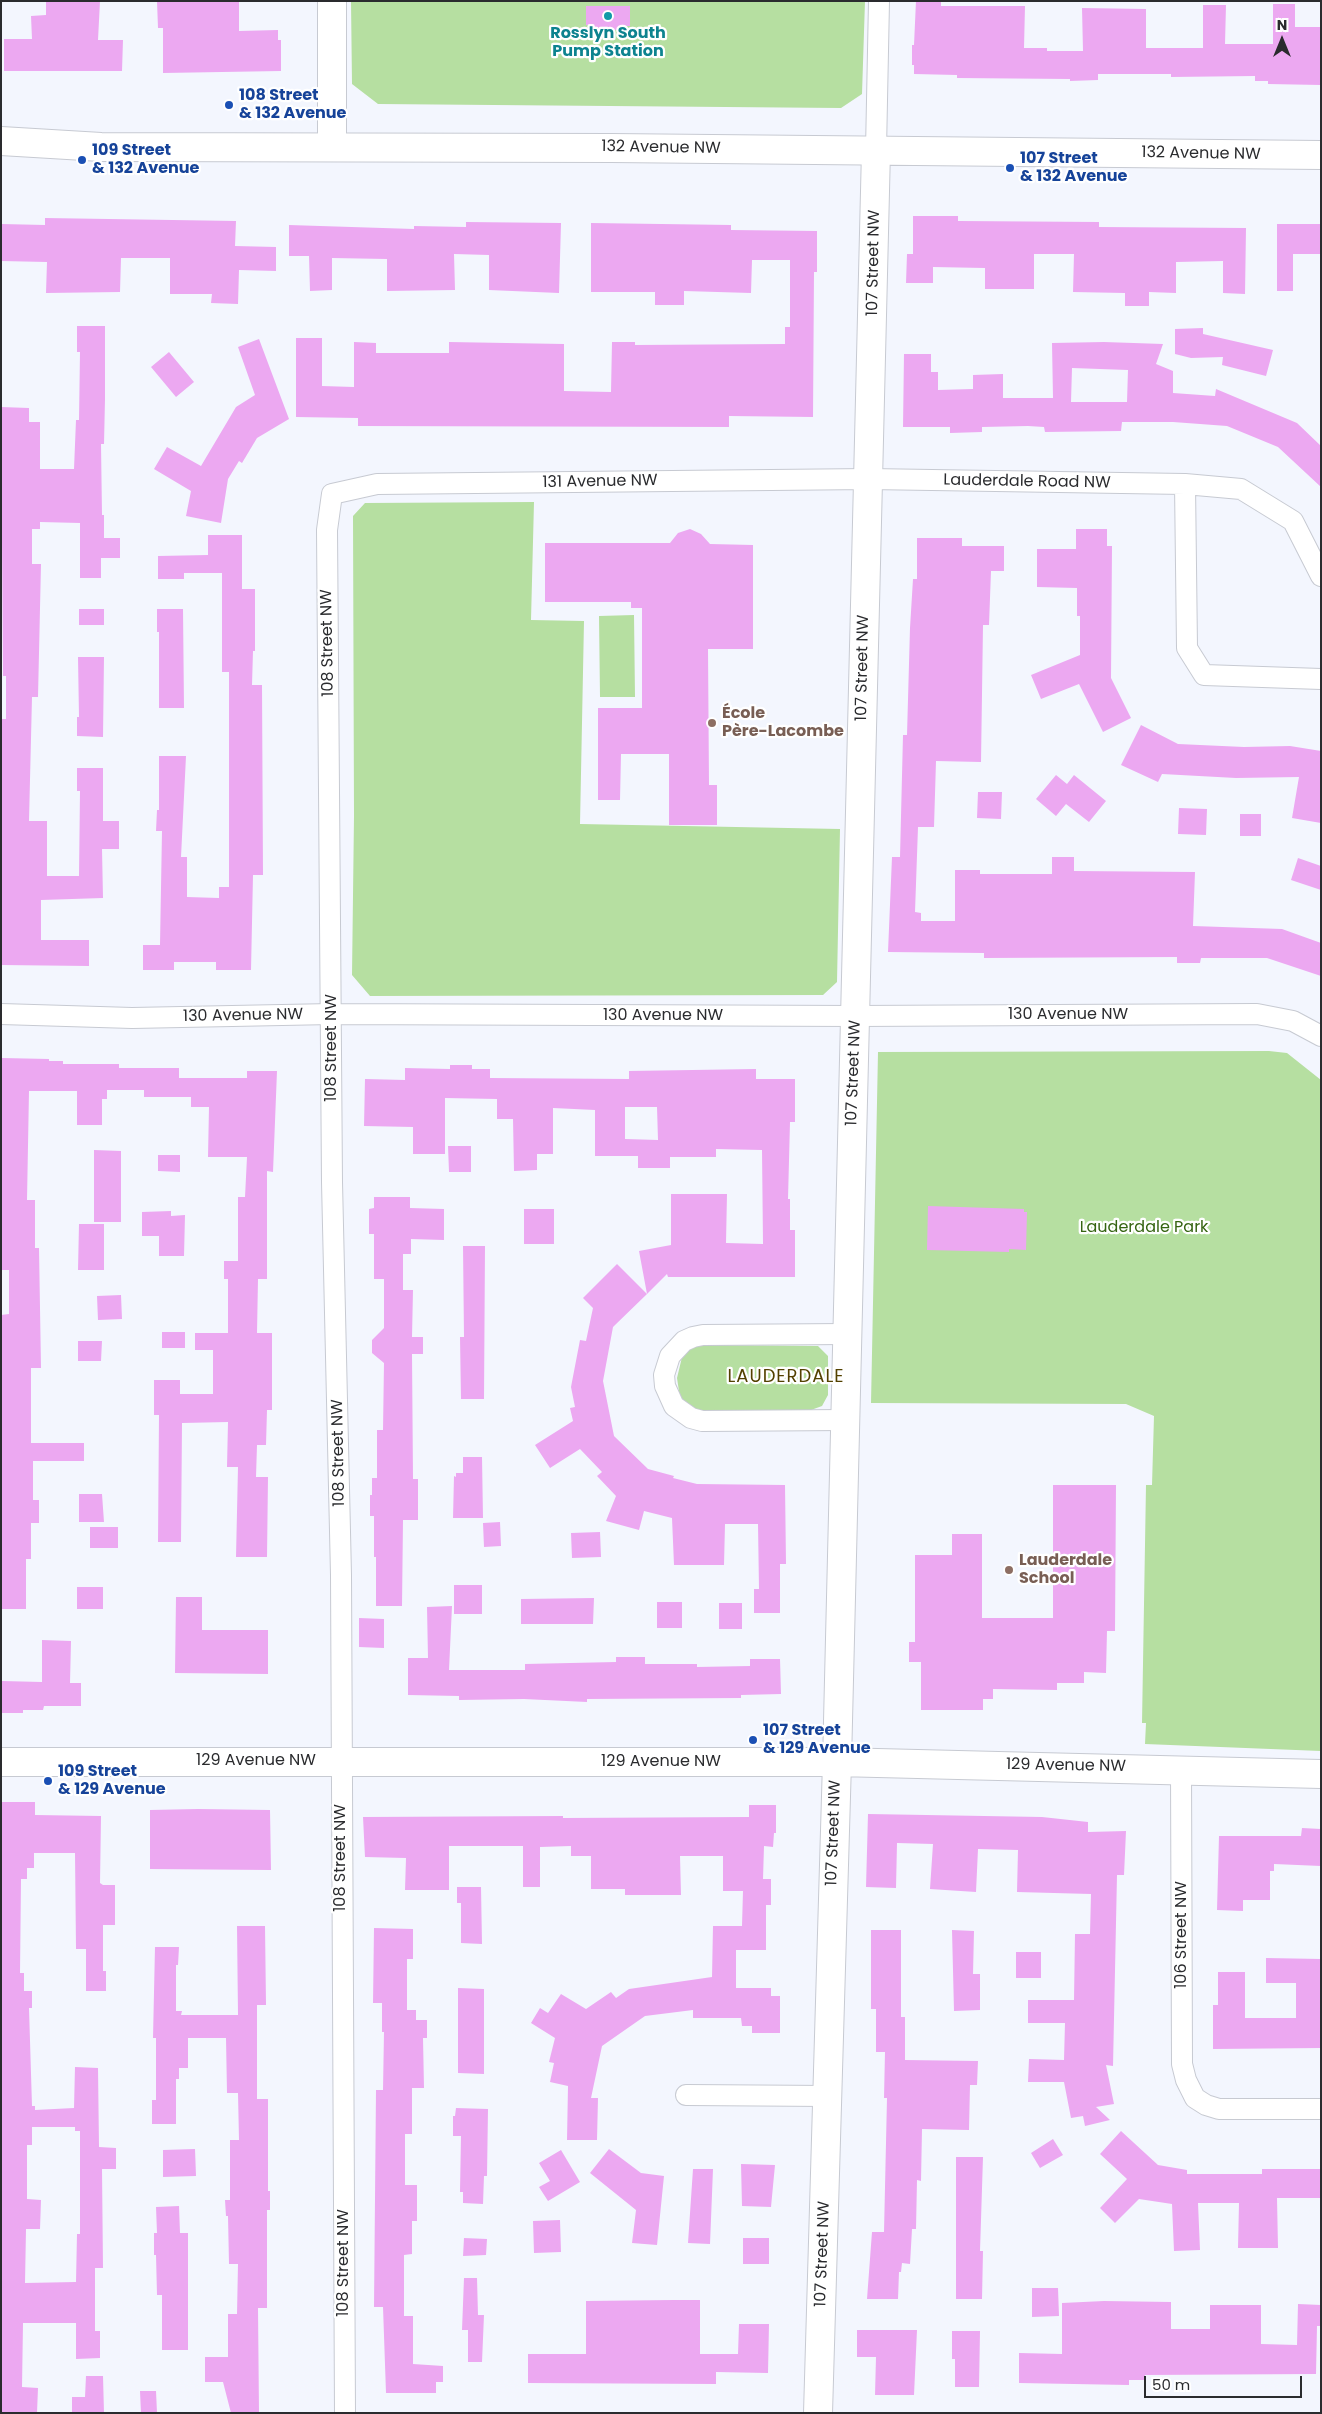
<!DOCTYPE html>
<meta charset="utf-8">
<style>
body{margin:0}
#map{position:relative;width:1322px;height:2414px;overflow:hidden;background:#f3f6fe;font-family:Poppins,sans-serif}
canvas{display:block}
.frame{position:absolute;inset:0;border:2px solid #2a2b2e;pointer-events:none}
.north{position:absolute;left:1257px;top:15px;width:50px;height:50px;-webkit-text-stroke:4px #fff;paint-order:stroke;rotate:0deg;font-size:14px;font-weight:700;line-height:20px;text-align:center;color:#2a2b2e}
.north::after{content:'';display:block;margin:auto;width:18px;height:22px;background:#2a2b2e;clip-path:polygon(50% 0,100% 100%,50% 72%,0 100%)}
.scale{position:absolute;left:1144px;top:2376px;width:158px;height:22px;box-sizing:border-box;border:2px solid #2a2b2e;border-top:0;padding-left:6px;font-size:15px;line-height:18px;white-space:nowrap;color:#2a2b2e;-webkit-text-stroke:4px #fff;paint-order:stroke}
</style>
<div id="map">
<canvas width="1322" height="2414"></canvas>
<div class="frame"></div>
<div class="north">N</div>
<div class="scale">50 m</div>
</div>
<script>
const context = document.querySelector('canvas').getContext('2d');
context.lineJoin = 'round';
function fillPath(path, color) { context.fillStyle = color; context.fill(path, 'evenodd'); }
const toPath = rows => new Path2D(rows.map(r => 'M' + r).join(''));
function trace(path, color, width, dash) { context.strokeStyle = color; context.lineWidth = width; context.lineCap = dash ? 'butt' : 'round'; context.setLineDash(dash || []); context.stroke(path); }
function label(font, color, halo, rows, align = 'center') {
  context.font = font + ' Poppins,sans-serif'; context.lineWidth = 4.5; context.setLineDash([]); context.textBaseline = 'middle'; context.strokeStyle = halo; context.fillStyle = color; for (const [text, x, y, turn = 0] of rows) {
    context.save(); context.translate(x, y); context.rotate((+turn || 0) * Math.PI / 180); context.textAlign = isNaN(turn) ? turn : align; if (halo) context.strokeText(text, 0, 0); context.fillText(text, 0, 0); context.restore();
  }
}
fillPath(toPath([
 [351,1,865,1,862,94,841,108,378,104,352,84],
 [534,502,531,620,584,621,580,824,840,829,837,982,823,995,370,996,352,975,354,816,353,516,365,503],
 [634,615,635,697,600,697,599,616],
 [1269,1051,1287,1053,1321,1080,1321,1751,1145,1744,1146,1723,1142,1723,1146,1485,1152,1485,1154,1416,1126,1404,871,1403,878,1052],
 [696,1345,818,1346,828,1356,828,1395,822,1406,811,1410,699,1412,691,1409,680,1398,677,1378,683,1353]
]), '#b6dfa1');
fillPath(toPath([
 [46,1,100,1,98,40,123,40,122,71,4,71,4,39,32,39,31,16,46,15],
 [157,1,239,1,239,31,278,30,278,40,281,40,281,71,163,73,163,28,158,28],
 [916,1,941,1,941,6,1025,6,1024,48,1047,48,1047,51,1083,51,1082,8,1146,9,1146,48,1203,48,1203,5,1226,5,1225,44,1273,44,1273,4,1295,4,1295,27,1321,27,1321,85,1268,84,1268,81,1255,81,1255,76,1171,77,1171,74,1098,74,1098,80,1070,81,1070,79,957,78,957,75,914,74,914,65,912,65,912,45,914,45],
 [586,6,630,6,630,26,619,26,619,30,592,30,592,25,586,25],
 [913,216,958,216,958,221,1099,222,1099,227,1246,228,1245,294,1223,293,1223,261,1176,262,1176,293,1149,292,1149,306,1125,306,1125,293,1073,292,1074,254,1034,254,1034,289,985,289,985,268,933,267,933,283,906,283,907,254,913,254],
 [45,218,236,221,235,246,276,247,276,271,239,270,238,304,211,303,212,294,170,294,170,258,121,258,120,292,46,293,47,262,1,261,1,224,45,225],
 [466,222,561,223,559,293,489,290,489,255,454,254,455,290,387,291,387,259,332,258,332,290,310,291,309,256,289,256,289,225,414,229,414,226,466,227],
 [591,223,731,225,731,230,817,231,817,272,814,272,813,417,729,416,729,427,358,426,358,418,296,417,296,338,322,338,322,386,354,387,354,342,376,343,376,353,449,353,449,342,564,344,564,391,611,392,612,342,635,342,635,345,785,344,785,327,790,327,790,260,752,260,751,293,684,291,684,305,655,305,655,292,591,292],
 [1277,224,1321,224,1321,254,1293,254,1293,291,1277,291],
 [77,326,105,326,105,399,104,444,101,444,102,515,104,515,104,538,120,538,120,558,101,558,101,578,80,578,80,523,40,522,40,529,32,529,32,564,41,564,38,697,32,697,29,821,47,821,47,876,79,876,80,791,77,791,77,768,103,768,103,821,119,821,119,849,102,849,103,898,41,900,41,940,89,940,89,966,1,965,1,719,6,719,6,676,3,676,1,407,29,408,29,422,40,422,40,469,74,469,76,420,79,420,80,352,77,352],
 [1203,328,1203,334,1273,350,1266,376,1222,365,1223,357,1191,358,1175,354,1175,329],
 [259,339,289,419,257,438,242,463,239,461,228,479,221,523,186,516,191,491,154,469,167,447,201,466,236,407,255,395,238,347],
 [1104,342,1163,344,1156,364,1173,371,1173,393,1215,396,1216,389,1297,423,1321,446,1321,487,1278,447,1227,426,1173,422,1122,422,1121,431,1045,432,1044,427,1028,426,982,427,982,432,950,433,950,427,903,427,904,354,931,354,931,372,938,372,938,390,973,389,973,375,1003,374,1003,398,1053,398,1052,343],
 [1072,368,1128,370,1127,402,1071,402],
 [169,352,194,382,176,397,151,367],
 [690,529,701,534,710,544,753,545,753,649,708,649,709,785,717,785,717,825,669,825,669,754,621,754,620,800,598,800,598,708,642,708,642,608,631,608,631,602,545,602,545,543,670,543,678,533],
 [1076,529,1107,529,1107,546,1112,546,1111,678,1131,718,1103,732,1079,684,1041,699,1031,675,1080,655,1080,616,1077,616,1077,588,1037,587,1037,549,1076,549],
 [208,535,242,535,242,589,255,589,255,651,253,651,252,685,262,685,263,875,253,875,251,970,216,970,216,962,174,962,174,970,143,970,143,945,160,945,162,831,156,831,157,810,159,810,159,756,186,756,181,857,187,857,187,897,219,898,219,887,229,887,229,672,222,672,222,573,184,573,184,579,158,579,158,556,208,555],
 [917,538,962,538,962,546,1004,546,1004,571,991,571,989,625,983,625,981,762,936,761,934,827,918,827,915,912,921,913,921,921,955,921,955,870,980,870,980,874,1052,874,1052,857,1074,857,1074,871,1195,872,1193,926,1282,929,1321,943,1321,976,1267,958,1201,958,1200,963,1177,963,1177,957,984,958,984,953,888,952,892,857,900,857,903,735,907,735,910,628,913,579,917,579],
 [79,609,104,609,104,625,79,625],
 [157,609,183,609,184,708,159,708,159,632,157,632],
 [78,657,104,657,103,737,77,736,77,717,79,717],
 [1141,725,1178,744,1244,747,1290,746,1321,751,1321,823,1292,818,1299,777,1236,778,1162,774,1158,782,1121,765],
 [1056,775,1067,784,1074,775,1106,801,1089,822,1066,804,1056,816,1036,799],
 [978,792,1002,792,1001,819,977,818],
 [1179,808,1207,809,1206,835,1178,834],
 [1240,814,1261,814,1261,836,1240,836],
 [1298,858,1321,866,1321,890,1291,880],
 [2,1058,49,1059,49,1061,63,1061,63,1064,119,1064,119,1068,179,1068,179,1078,247,1078,247,1071,277,1071,273,1172,267,1171,267,1279,258,1279,257,1333,272,1333,272,1410,267,1410,266,1445,257,1445,256,1477,268,1477,267,1557,236,1557,238,1467,227,1467,228,1422,182,1423,181,1542,158,1542,159,1415,154,1415,154,1380,180,1380,180,1394,213,1394,213,1350,195,1350,195,1333,228,1333,228,1279,224,1279,224,1261,238,1261,238,1197,245,1197,247,1157,208,1157,209,1107,191,1107,191,1097,144,1097,144,1090,107,1090,107,1099,102,1099,102,1125,77,1125,77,1091,29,1091,27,1200,35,1200,35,1248,39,1248,41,1368,31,1368,31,1443,84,1443,84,1461,33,1461,33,1500,39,1500,39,1523,31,1523,31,1559,26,1559,26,1609,1,1609,1,1315,9,1314,9,1270,1,1270],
 [450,1065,472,1065,472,1069,490,1069,490,1078,629,1079,629,1071,756,1069,756,1079,795,1079,795,1122,790,1122,788,1199,790,1199,790,1230,795,1230,795,1277,668,1277,667,1274,647,1294,639,1251,671,1245,671,1194,727,1194,726,1243,763,1244,762,1150,716,1149,716,1157,670,1157,670,1168,638,1168,638,1156,595,1156,595,1110,553,1108,553,1154,537,1154,537,1170,514,1171,513,1119,497,1119,497,1099,445,1098,445,1154,413,1154,413,1127,364,1126,365,1079,405,1080,405,1068,450,1069],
 [625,1107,657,1107,658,1140,625,1139],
 [448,1146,471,1146,471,1172,449,1172],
 [94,1150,121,1151,121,1222,94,1222],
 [158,1155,180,1155,180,1172,158,1171],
 [374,1197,410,1197,410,1208,444,1209,444,1240,411,1239,411,1254,403,1254,403,1290,413,1290,412,1337,423,1337,423,1354,412,1354,413,1479,418,1479,418,1520,403,1520,402,1606,376,1606,376,1557,374,1557,374,1516,370,1516,370,1495,372,1495,372,1478,377,1478,377,1430,383,1430,384,1363,372,1353,372,1340,384,1328,384,1279,374,1279,374,1234,369,1234,369,1209,374,1208],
 [928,1206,1024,1209,1024,1212,1027,1212,1026,1250,1009,1249,1009,1252,927,1250],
 [524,1209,554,1209,554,1244,524,1244],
 [171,1211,171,1216,185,1215,184,1256,159,1256,159,1236,142,1236,142,1212],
 [79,1224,104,1224,104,1270,78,1270],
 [463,1246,485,1246,484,1399,461,1399,460,1337,464,1337],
 [617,1264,647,1294,613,1327,603,1381,614,1436,648,1469,674,1476,673,1478,697,1484,785,1485,786,1564,780,1564,780,1613,754,1613,754,1589,759,1589,758,1524,725,1524,724,1565,674,1565,672,1518,644,1511,639,1530,606,1521,616,1496,597,1476,602,1472,580,1449,550,1468,535,1445,573,1421,570,1408,575,1407,571,1387,580,1340,586,1341,593,1308,583,1298],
 [121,1295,122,1319,98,1320,97,1296],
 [162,1332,185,1332,185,1348,162,1348],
 [78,1341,102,1341,101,1361,78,1361],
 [463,1457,482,1457,483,1518,453,1518,454,1476,456,1477,456,1473,463,1473],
 [1053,1485,1116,1485,1115,1631,1107,1631,1106,1673,1084,1672,1084,1683,1057,1683,1057,1690,993,1689,993,1699,983,1699,983,1710,921,1710,921,1662,909,1662,909,1642,915,1642,915,1555,952,1555,952,1534,982,1534,982,1618,1053,1618],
 [79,1494,102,1494,104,1522,79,1522],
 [500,1522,501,1546,484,1547,483,1523],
 [90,1527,118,1527,118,1548,90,1548],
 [600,1532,601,1557,572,1558,571,1533],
 [454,1585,482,1585,482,1614,454,1614],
 [77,1587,103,1587,103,1609,77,1609],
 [176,1597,202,1597,202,1630,268,1630,268,1674,175,1673],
 [594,1598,593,1624,521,1624,521,1599],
 [657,1602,682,1602,682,1628,657,1628],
 [719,1603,742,1603,742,1629,719,1629],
 [452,1606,449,1670,525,1670,525,1664,616,1662,616,1657,645,1657,645,1664,697,1664,697,1667,750,1666,750,1659,780,1659,781,1694,741,1695,741,1698,587,1699,587,1702,524,1699,459,1700,459,1696,408,1695,408,1658,428,1658,427,1607],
 [359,1618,384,1619,384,1648,359,1647],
 [42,1640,71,1641,70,1683,81,1683,81,1706,44,1706,43,1710,23,1710,23,1713,2,1713,2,1681,42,1682],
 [1,1802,35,1802,35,1815,101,1816,100,1883,103,1885,115,1885,115,1925,103,1925,103,1971,106,1971,106,1991,86,1991,86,1949,76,1949,75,1853,34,1853,34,1868,27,1868,27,1879,21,1879,20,1973,24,1973,24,1991,32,1991,32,2008,29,2008,32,2106,35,2106,35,2110,74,2108,75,2067,98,2068,99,2147,116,2148,116,2169,102,2169,103,2268,95,2268,95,2331,100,2331,100,2358,76,2359,76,2323,23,2323,22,2387,38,2388,37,2413,1,2413],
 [32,2127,75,2127,75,2131,80,2131,80,2234,77,2234,76,2282,25,2283,26,2229,40,2229,41,2200,27,2199,27,2145,32,2145],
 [749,1805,776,1805,776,1833,774,1833,773,1847,764,1846,763,1879,771,1879,771,1905,766,1905,766,1950,736,1950,736,1988,771,1988,771,1996,780,1996,780,2033,752,2033,752,2026,742,2026,741,2018,693,2018,693,2010,645,2016,602,2046,591,2098,598,2098,597,2140,567,2140,568,2086,550,2082,554,2063,549,2062,555,2038,531,2023,540,2008,548,2013,561,1994,586,2009,611,1992,616,1998,629,1989,712,1977,713,1926,742,1926,743,1891,723,1891,723,1856,680,1856,681,1895,625,1895,625,1889,591,1889,591,1856,571,1856,571,1846,540,1847,540,1887,523,1887,523,1846,449,1846,449,1890,405,1890,406,1858,365,1857,363,1817,563,1816,563,1818,749,1817],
 [198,1809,270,1810,271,1870,150,1869,150,1810],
 [868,1814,1042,1817,1088,1822,1088,1832,1126,1831,1124,1875,1117,1875,1113,2066,1106,2065,1114,2104,1096,2107,1110,2120,1085,2126,1083,2116,1071,2118,1064,2082,1028,2082,1029,2059,1064,2060,1065,2023,1028,2023,1028,2000,1074,2000,1075,1934,1090,1934,1091,1894,1017,1892,1018,1850,978,1849,976,1892,930,1889,933,1844,897,1843,896,1888,866,1887],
 [1302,1828,1321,1829,1321,1866,1274,1864,1274,1871,1270,1871,1270,1900,1243,1900,1243,1911,1217,1910,1219,1836,1301,1836],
 [457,1887,481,1887,482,1944,461,1943,461,1903,457,1903],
 [237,1926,265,1926,266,2005,257,2005,257,2099,268,2099,268,2191,270,2191,270,2210,267,2210,267,2308,258,2308,259,2413,231,2413,223,2382,205,2382,205,2357,228,2357,228,2314,237,2314,238,2264,229,2264,228,2216,226,2216,225,2200,230,2200,230,2140,239,2140,238,2093,227,2093,226,2038,188,2038,188,2068,179,2068,179,2079,176,2079,176,2124,152,2124,152,2100,156,2100,156,2038,153,2038,155,1947,179,1947,178,1965,176,1965,176,2011,182,2011,181,2015,238,2015],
 [374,1928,413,1929,413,1959,407,1959,407,2010,416,2010,416,2020,427,2020,427,2038,423,2038,424,2088,412,2088,412,2134,405,2134,405,2185,417,2185,417,2221,412,2221,412,2254,404,2255,404,2316,413,2316,413,2364,443,2366,443,2382,436,2382,436,2393,386,2393,383,2307,374,2307,376,2090,383,2090,384,2032,382,2032,382,2003,373,2003],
 [871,1930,901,1930,901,2017,905,2017,905,2060,978,2061,977,2085,970,2085,969,2130,922,2129,921,2181,917,2180,916,2229,912,2229,910,2264,902,2263,901,2272,899,2272,898,2299,867,2299,872,2232,884,2232,887,2098,884,2098,885,2052,876,2052,876,2009,871,2009],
 [952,1930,974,1931,973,1974,980,1974,980,2010,954,2011],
 [1016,1952,1041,1952,1041,1978,1016,1978],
 [1266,1958,1321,1959,1321,2048,1213,2049,1213,2005,1218,2005,1218,1972,1245,1972,1245,2018,1296,2018,1296,1983,1266,1983],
 [458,1988,484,1989,484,2074,458,2073],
 [456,2108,488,2109,487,2176,484,2176,483,2204,463,2203,463,2192,460,2192,461,2136,453,2136,453,2116,455,2116],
 [1121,2131,1158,2165,1187,2170,1187,2174,1262,2174,1262,2169,1321,2169,1321,2198,1277,2198,1278,2248,1238,2248,1239,2203,1198,2203,1200,2250,1174,2251,1172,2204,1139,2199,1115,2223,1100,2208,1127,2179,1100,2154],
 [1053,2139,1063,2155,1040,2168,1031,2153],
 [195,2149,196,2176,163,2177,163,2150],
 [609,2149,641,2173,664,2176,657,2245,632,2243,636,2210,590,2173],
 [561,2150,580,2182,548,2201,539,2187,550,2181,539,2163],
 [956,2157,983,2157,980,2251,983,2251,982,2299,956,2299],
 [741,2164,775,2165,771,2207,742,2206],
 [693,2169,713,2169,710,2244,688,2243],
 [179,2206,180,2233,188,2233,188,2350,162,2350,162,2295,157,2295,156,2255,154,2255,154,2233,157,2233,156,2207],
 [560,2220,561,2252,534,2253,533,2221],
 [464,2238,487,2239,486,2255,463,2256],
 [743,2238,769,2238,769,2264,743,2264],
 [464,2278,477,2278,478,2315,484,2315,482,2362,468,2362,468,2330,462,2330],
 [1032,2288,1058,2288,1059,2316,1032,2317],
 [673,2300,700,2300,700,2354,738,2354,739,2324,769,2324,768,2373,716,2372,716,2384,528,2383,528,2354,586,2354,586,2301],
 [1104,2301,1171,2302,1171,2329,1210,2329,1210,2305,1261,2305,1261,2344,1297,2345,1298,2304,1321,2305,1320,2326,1317,2326,1316,2374,1145,2375,1145,2380,1129,2380,1129,2385,1019,2383,1019,2353,1062,2354,1062,2303],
 [857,2330,917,2330,914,2395,875,2395,876,2357,857,2357],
 [952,2331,980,2331,979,2387,955,2387,955,2359,952,2359],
 [86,2376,103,2376,104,2413,72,2413,72,2397,85,2397],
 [140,2391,156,2391,157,2413,141,2413]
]), '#eca8f1');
const street = toPath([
 [876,150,879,1],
 [1185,484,1187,648,1204,675,1321,679],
 [1,1014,132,1018,332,1014,855,1016,1257,1014,1293,1021,1321,1036],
 [845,1420,702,1421,691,1418,674,1406,665,1386,664,1375,670,1356,684,1341,693,1337,703,1335,846,1334],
 [1181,1769,1182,2064,1186,2080,1195,2098,1206,2105,1219,2109,1321,2109],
 [686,2095,828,2096],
 [345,2413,341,1575,332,1182,327,530,332,494,377,484,869,479,1185,484,1241,489,1293,521,1321,576]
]);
const secondary = toPath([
 [1,141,101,147,611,148,1321,155],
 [332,147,332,1],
 [1,1762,837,1762,1321,1774],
 [818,2413,837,1762,876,150]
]);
trace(street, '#c7cad2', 22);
trace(secondary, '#c7cad2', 30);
trace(street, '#fff', 20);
trace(secondary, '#fff', 28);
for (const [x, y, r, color] of [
 [608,16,5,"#0f9aa8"],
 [229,105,5,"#1a4fb4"],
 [82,160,5,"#1a4fb4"],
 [1010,168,5,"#1a4fb4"],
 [712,723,5,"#8d6e63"],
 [1009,1570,5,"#8d6e63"],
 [753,1740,5,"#1a4fb4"],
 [48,1781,5,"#1a4fb4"]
]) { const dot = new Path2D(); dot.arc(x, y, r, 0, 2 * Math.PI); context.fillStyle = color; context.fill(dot); trace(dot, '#fff', 2); }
label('bold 16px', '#0d838f', '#fff', [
 ["Rosslyn South",608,34],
 ["Pump Station",608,52]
]);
label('bold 16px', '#164399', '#fff', [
 ["108 Street",239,96],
 ["& 132 Avenue",239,114],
 ["109 Street",92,151],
 ["& 132 Avenue",92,169],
 ["107 Street",1020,159],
 ["& 132 Avenue",1020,177],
 ["107 Street",763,1731],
 ["& 129 Avenue",763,1749],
 ["109 Street",58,1772],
 ["& 129 Avenue",58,1790]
], 'left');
label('16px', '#2a2b2e', '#fff', [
 ["132 Avenue NW",661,148,1],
 ["132 Avenue NW",1201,154,1],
 ["107 Street NW",874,263,-89],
 ["131 Avenue NW",600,482,-1],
 ["Lauderdale Road NW",1027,482,1],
 ["108 Street NW",328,643,-91],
 ["107 Street NW",863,668,-89],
 ["130 Avenue NW",1068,1015],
 ["130 Avenue NW",243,1016,-1],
 ["130 Avenue NW",663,1016],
 ["108 Street NW",332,1048,-90],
 ["107 Street NW",854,1073,-88],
 ["108 Street NW",339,1453,-91],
 ["129 Avenue NW",256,1761],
 ["129 Avenue NW",661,1762],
 ["129 Avenue NW",1066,1766,1],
 ["107 Street NW",834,1833,-88],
 ["108 Street NW",341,1858,-90],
 ["106 Street NW",1182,1935,-90],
 ["107 Street NW",823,2254,-88],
 ["108 Street NW",344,2263,-90]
]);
label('bold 16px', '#785e54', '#fff', [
 ["École",722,714],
 ["Père-Lacombe",722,732],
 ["Lauderdale",1019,1561],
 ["School",1019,1579]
], 'left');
label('16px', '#356411', '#fff', [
 ["Lauderdale Park",1144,1228]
]);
context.letterSpacing = '1px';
label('18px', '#534100', '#fff', [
 ["LAUDERDALE",786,1377]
]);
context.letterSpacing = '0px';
</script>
